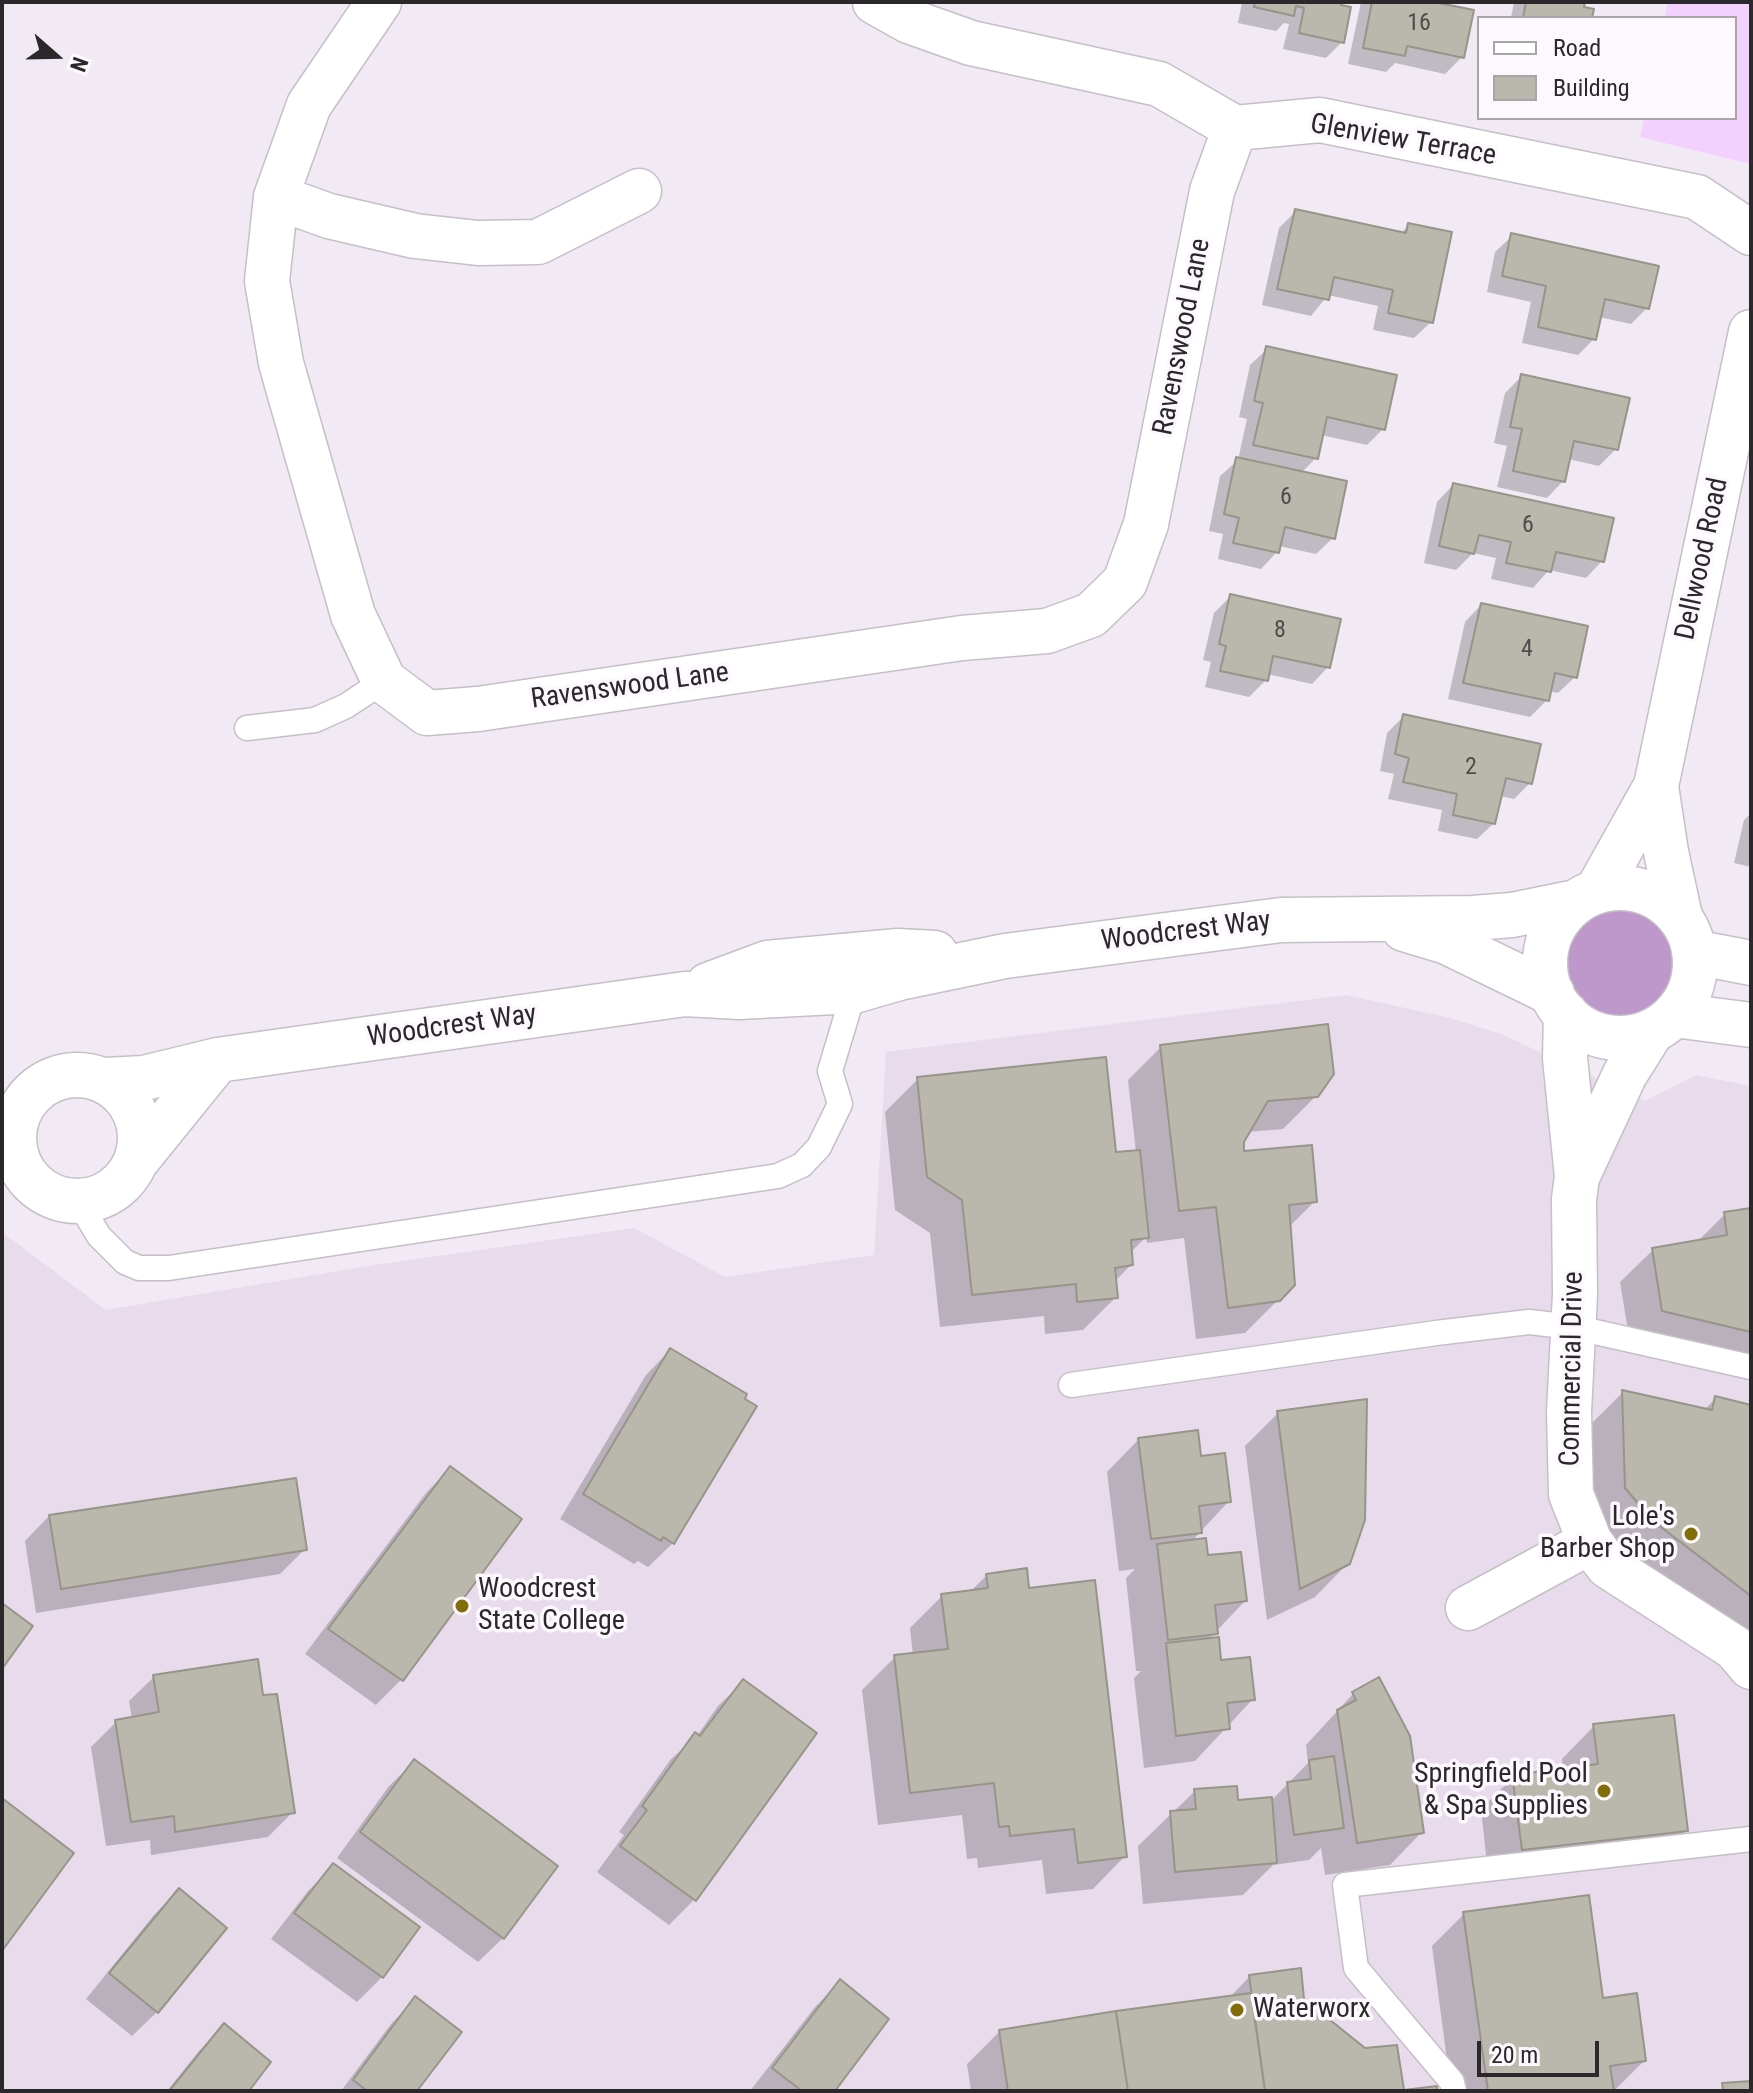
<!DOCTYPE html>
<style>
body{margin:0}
#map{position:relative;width:1753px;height:2093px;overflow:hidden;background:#f1e9f3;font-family:"Roboto Condensed",sans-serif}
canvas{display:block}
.frame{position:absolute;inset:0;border:4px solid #2b282c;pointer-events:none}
.legend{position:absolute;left:1477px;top:16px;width:260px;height:104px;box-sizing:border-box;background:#fcf8fe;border:2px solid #a8a5aa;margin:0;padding:10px 14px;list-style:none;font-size:24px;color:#2b282c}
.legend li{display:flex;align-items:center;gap:16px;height:40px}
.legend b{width:40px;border:2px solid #a8a5aa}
.north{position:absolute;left:16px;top:16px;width:80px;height:80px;-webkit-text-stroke:6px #fcf8fe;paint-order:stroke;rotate:110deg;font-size:22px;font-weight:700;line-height:32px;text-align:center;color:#2b282c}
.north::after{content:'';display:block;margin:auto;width:28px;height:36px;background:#2b282c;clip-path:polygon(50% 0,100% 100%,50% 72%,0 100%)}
.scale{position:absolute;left:1477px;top:2041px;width:122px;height:36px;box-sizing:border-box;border:4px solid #2b282c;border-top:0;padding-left:10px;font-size:24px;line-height:28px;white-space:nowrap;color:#2b282c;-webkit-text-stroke:6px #fcf8fe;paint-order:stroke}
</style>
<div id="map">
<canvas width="1753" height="2093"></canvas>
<div class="frame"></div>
<ul class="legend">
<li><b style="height:10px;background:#fff"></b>Road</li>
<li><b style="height:22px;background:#bab7ac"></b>Building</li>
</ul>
<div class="north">N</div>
<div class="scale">20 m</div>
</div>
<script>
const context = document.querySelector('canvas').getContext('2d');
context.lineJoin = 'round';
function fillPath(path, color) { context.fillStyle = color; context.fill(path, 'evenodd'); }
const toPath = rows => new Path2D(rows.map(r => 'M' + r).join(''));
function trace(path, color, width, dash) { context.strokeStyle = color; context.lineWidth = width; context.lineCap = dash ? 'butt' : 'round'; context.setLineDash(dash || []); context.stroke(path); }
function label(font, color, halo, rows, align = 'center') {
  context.font = font + ' "Roboto Condensed",sans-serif'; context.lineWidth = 7; context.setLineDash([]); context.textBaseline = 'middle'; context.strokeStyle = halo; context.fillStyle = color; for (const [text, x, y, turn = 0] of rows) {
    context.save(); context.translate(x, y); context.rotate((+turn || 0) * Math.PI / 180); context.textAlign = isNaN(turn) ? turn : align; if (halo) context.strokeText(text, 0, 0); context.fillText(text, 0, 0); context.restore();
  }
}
fillPath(toPath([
 [1346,995,1450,1018,1501,1034,1645,1101,1696,1075,1751,1086,1751,2091,2,2091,2,1232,106,1310,374,1265,634,1228,725,1277,874,1255,886,1052]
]), '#e8dcec');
fillPath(toPath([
 [1668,2,1751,2,1751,164,1640,137,1644,118,1735,118,1735,18,1665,18]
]), '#f3d1ff');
fillPath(toPath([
 '1566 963a55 55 0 1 1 110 0a55 55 0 1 1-110 0Z'
]), '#be98cb');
fillPath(toPath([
 [1242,2,1340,2,1342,42,1326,58,1283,49,1289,24,1284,23,1276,31,1238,23],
 [1361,2,1432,2,1462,57,1445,74,1395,63,1386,72,1348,64],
 [1514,2,1583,2,1581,9,1590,18,1511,18],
 [1296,211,1400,234,1408,226,1431,322,1414,338,1373,330,1378,306,1328,295,1311,316,1262,305,1279,228],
 [1512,236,1647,308,1631,324,1599,317,1594,339,1578,355,1522,343,1531,302,1487,292,1495,252],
 [1267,349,1383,429,1367,445,1321,435,1316,458,1301,473,1333,538,1316,554,1279,546,1277,552,1261,569,1218,559,1223,534,1209,531,1220,476,1238,460,1247,419,1239,417,1250,365],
 [1522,376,1616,449,1599,466,1568,459,1563,481,1547,498,1497,487,1507,446,1494,443,1505,393],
 [1453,485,1602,561,1586,578,1549,570,1533,588,1491,579,1496,558,1473,553,1456,570,1424,563,1437,502],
 [1230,597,1328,667,1312,684,1267,674,1266,680,1249,697,1205,687,1211,662,1203,660,1214,613],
 [1481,605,1575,677,1558,693,1549,691,1547,700,1530,717,1448,699,1465,622],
 [1404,716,1530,783,1514,799,1500,796,1494,823,1477,839,1438,831,1442,810,1388,799,1394,774,1380,771,1387,733],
 [1751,813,1751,867,1734,863,1744,820],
 [1161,1047,1316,1096,1283,1129,1247,1132,1242,1142,1242,1153,1315,1201,1288,1228,1278,1300,1245,1333,1196,1339,1184,1238,1147,1243,1146,1237,1130,1253,1131,1265,1115,1281,1116,1297,1083,1330,1045,1334,1044,1316,940,1327,930,1233,895,1210,885,1112,918,1079,1115,1155,1136,1152,1128,1080],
 [1751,1210,1751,1372,1630,1343,1620,1282,1653,1250,1696,1243,1725,1214],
 [670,1350,673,1543,648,1567,638,1561,634,1564,560,1519,646,1375],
 [1623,1392,1704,1410,1715,1399,1751,1407,1751,1653,1621,1553,1594,1521,1590,1425],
 [1278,1413,1348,1563,1315,1597,1267,1620,1245,1446],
 [1139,1439,1199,1458,1229,1501,1191,1542,1245,1601,1208,1640,1220,1662,1253,1699,1195,1761,1144,1768,1134,1678,1141,1671,1136,1671,1126,1578,1135,1569,1119,1571,1107,1472],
 [450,1468,519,1520,401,1680,376,1705,305,1654,426,1493],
 [49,1516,304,1550,280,1574,36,1613,25,1541],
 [987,1575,1027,1591,1125,1856,1093,1889,1046,1894,1042,1860,978,1868,977,1858,967,1859,962,1815,878,1825,862,1690,895,1657,913,1655,910,1628,942,1596,970,1592],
 [154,1677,261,1697,293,1812,268,1837,151,1855,150,1840,106,1846,91,1747,116,1722,132,1719,129,1701],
 [743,1682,814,1734,694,1900,669,1925,597,1872,624,1835,619,1832,671,1759,697,1736,718,1706],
 [1353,1694,1422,1832,1390,1865,1325,1875,1321,1848,1309,1860,1273,1865,1243,1895,1143,1904,1138,1846,1195,1791,1237,1803,1270,1802,1308,1763,1306,1745],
 [1594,1726,1685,1830,1653,1863,1489,1882,1481,1809,1513,1777,1563,1771,1562,1759],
 [414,1762,503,1938,478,1962,337,1858,389,1786],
 [333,1866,382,1977,357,2002,271,1939,308,1891],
 [179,1890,157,2012,132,2036,86,1999,154,1915],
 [1464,1914,1601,2000,1644,2061,1614,2091,1451,2091,1432,1946],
 [1250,1976,1302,2000,1365,2050,1396,2047,1402,2091,971,2091,967,2064,1000,2031,1229,1998],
 [840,1982,832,2091,750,2091,815,2007],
 [415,1999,415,2091,341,2091,391,2024],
 [224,2026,246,2091,167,2091,199,2051]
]), '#0003');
const building = toPath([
 [1255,2,1342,2,1341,5,1351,7,1344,43,1299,33,1304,8,1296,6,1294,16,1254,7,1255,2],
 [1372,2,1434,2,1474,10,1464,58,1407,46,1405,56,1363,48,1372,2],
 [1526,2,1585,2,1584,7,1594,9,1592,18,1523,18,1526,2],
 [1295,209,1406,233,1408,223,1452,232,1433,323,1388,313,1393,290,1334,277,1329,300,1277,289,1295,209],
 [1511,233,1659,266,1649,309,1605,299,1596,340,1538,327,1546,286,1502,276,1511,233],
 [1266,346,1397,375,1385,430,1327,417,1318,459,1253,445,1263,403,1254,401,1266,346],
 [1521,374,1630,398,1618,450,1574,441,1565,482,1513,471,1522,429,1510,427,1521,374],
 [1236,457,1347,481,1335,539,1285,527,1279,553,1233,543,1239,518,1224,514,1236,457],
 [1453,483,1614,518,1604,562,1556,552,1551,572,1506,563,1511,542,1479,535,1474,554,1439,546,1453,483],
 [1230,594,1341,619,1330,668,1273,656,1268,681,1220,671,1226,646,1219,644,1230,594],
 [1481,603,1588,626,1577,678,1555,673,1549,701,1463,683,1481,603],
 [1403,714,1541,744,1532,784,1506,778,1495,824,1453,815,1457,794,1403,782,1409,758,1395,754,1403,714],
 [1328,1024,1334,1074,1318,1097,1268,1101,1244,1142,1244,1151,1312,1145,1317,1202,1289,1205,1295,1285,1280,1301,1228,1308,1216,1207,1179,1211,1160,1045,1328,1024],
 [1106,1057,1116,1152,1140,1150,1149,1238,1131,1240,1133,1265,1115,1268,1118,1298,1077,1302,1076,1284,972,1295,962,1200,927,1177,917,1077,1106,1057],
 [1751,1208,1751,1332,1662,1311,1652,1248,1727,1235,1724,1212,1751,1208],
 [670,1348,747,1394,745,1399,757,1406,674,1544,663,1537,661,1541,583,1494,670,1348],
 [1622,1390,1712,1410,1715,1396,1751,1405,1751,1596,1653,1521,1625,1488,1622,1390],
 [1367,1399,1365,1520,1350,1564,1300,1589,1277,1411,1367,1399],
 [1198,1430,1201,1456,1225,1453,1231,1502,1199,1506,1202,1533,1151,1539,1138,1438,1198,1430],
 [450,1466,522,1519,403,1681,328,1629,450,1466],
 [296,1478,307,1550,61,1589,49,1515,296,1478],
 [1206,1538,1208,1555,1241,1552,1247,1601,1215,1605,1218,1634,1168,1640,1157,1544,1206,1538],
 [1027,1568,1029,1588,1095,1580,1127,1857,1078,1863,1074,1829,1010,1836,1009,1826,999,1827,994,1783,910,1793,894,1655,948,1649,941,1594,988,1588,986,1574,1027,1568],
 [2,1603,33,1626,2,1669,2,1603],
 [1219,1637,1221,1660,1250,1657,1255,1700,1227,1703,1230,1729,1176,1736,1166,1643,1219,1637],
 [258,1659,263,1695,277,1694,295,1813,175,1832,174,1816,131,1822,115,1720,159,1712,153,1675,258,1659],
 [1379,1677,1410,1736,1424,1833,1357,1843,1337,1710,1356,1700,1352,1692,1379,1677],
 [743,1679,817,1733,696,1901,620,1846,647,1810,642,1806,695,1732,700,1736,743,1679],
 [1674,1715,1688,1831,1522,1850,1512,1775,1598,1764,1593,1724,1674,1715],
 [1334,1756,1344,1828,1294,1835,1287,1782,1311,1779,1309,1760,1334,1756],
 [414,1759,558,1866,504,1939,360,1832,414,1759],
 [1237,1786,1238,1800,1272,1797,1277,1863,1175,1872,1170,1811,1196,1809,1194,1789,1237,1786],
 [2,1798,74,1853,2,1951,2,1798],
 [333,1863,420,1927,383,1978,294,1913,333,1863],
 [179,1888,227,1928,158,2013,109,1973,179,1888],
 [1589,1895,1603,1998,1637,1993,1646,2061,1610,2066,1614,2091,1488,2091,1463,1912,1589,1895],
 [1301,1968,1304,1999,1365,2048,1397,2045,1404,2090,1265,2091,1249,1975,1301,1968],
 [840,1979,889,2019,835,2091,802,2091,772,2068,840,1979],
 [1251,1993,1265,2091,1128,2091,1116,2011,1251,1993],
 [415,1996,462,2032,417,2091,367,2091,353,2080,415,1996],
 [1116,2011,1128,2091,1008,2091,999,2030,1116,2011],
 [224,2023,271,2062,249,2091,169,2091,224,2023],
 [1751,2081,1751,2091,1723,2091,1722,2083,1751,2081],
 [1437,2086,1437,2091,1394,2091,1404,2090,1437,2086]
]);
fillPath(building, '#bab7ac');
trace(building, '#979489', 2);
const service = toPath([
 [247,728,315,720,346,706,384,681],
 [78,1201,99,1236,125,1262,139,1268,169,1268,778,1176,802,1165,819,1147,840,1104,830,1071,854,991],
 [1071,1385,1436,1333,1529,1322,1573,1327,1751,1367],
 [1454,2091,1452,2082,1356,1968,1345,1885,1751,1839]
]);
const minor = toPath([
 [379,2,309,105,276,197,267,281,281,363,353,615,384,681,427,713,478,709,962,638,1047,631,1091,615,1125,582,1146,524,1212,191,1235,128],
 [875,2,909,21,971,43,1159,84,1235,128,1320,120,1697,197,1751,233],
 [276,197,329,216,415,236,478,243,538,242,639,191],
 [1656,786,1666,852,1680,917],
 [1597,891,1656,786,1751,332],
 [1566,1014,1565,1058,1577,1177,1574,1199,1575,1294,1569,1412,1571,1494,1590,1542,1608,1566,1735,1648,1751,1667],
 [1577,1177,1625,1074,1652,1031],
 [1468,1608,1590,1542]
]);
const tertiary = toPath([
 '1545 963a75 75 0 1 1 150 0a75 75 0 1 1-150 0Z',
 [1404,929,1447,942,1552,993],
 [1694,952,1751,963],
 [708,985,767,963,898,951,935,953],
 [1674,1015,1751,1025],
 '14 1138a63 63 0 1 1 126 0a63 63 0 1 1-126 0Z',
 [105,1080,144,1078,218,1060,685,994,739,997,854,991,899,978,1005,956,1281,920,1473,918,1512,915,1576,902],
 [137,1160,218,1060]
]);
trace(service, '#c6bfc8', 27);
trace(minor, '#c6bfc8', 47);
trace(tertiary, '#c6bfc8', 47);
trace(service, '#fff', 24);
trace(minor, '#fff', 44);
trace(tertiary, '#fff', 44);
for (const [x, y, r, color] of [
 [1691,1534,8,"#826d08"],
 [462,1606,8,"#826d08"],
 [1604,1791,8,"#826d08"],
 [1237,2010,8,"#826d08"]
]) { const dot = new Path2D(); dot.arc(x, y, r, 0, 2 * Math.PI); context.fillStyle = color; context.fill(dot); trace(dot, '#fcf8fe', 3); }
label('24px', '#4f4c4c', null, [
 ["16",1419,24],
 ["6",1286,498],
 ["6",1528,526],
 ["8",1280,631],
 ["4",1527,650],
 ["2",1471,768]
]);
label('28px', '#2b282c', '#fcf8fe', [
 ["Glenview Terrace",1403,141,10],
 ["Ravenswood Lane",1183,337,-79],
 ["Dellwood Road",1703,559,-78],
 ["Ravenswood Lane",630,687,-8],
 ["Woodcrest Way",1186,932,-7],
 ["Woodcrest Way",452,1027,-8],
 ["Commercial Drive",1573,1369,-89]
]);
label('28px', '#2b282c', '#fcf8fe', [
 ["Lole's",1675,1518],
 ["Barber Shop",1675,1550],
 ["Woodcrest",478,1590,"left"],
 ["State College",478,1622,"left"],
 ["Springfield Pool",1588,1775],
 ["& Spa Supplies",1588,1807],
 ["Waterworx",1253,2010,"left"]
], 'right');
</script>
